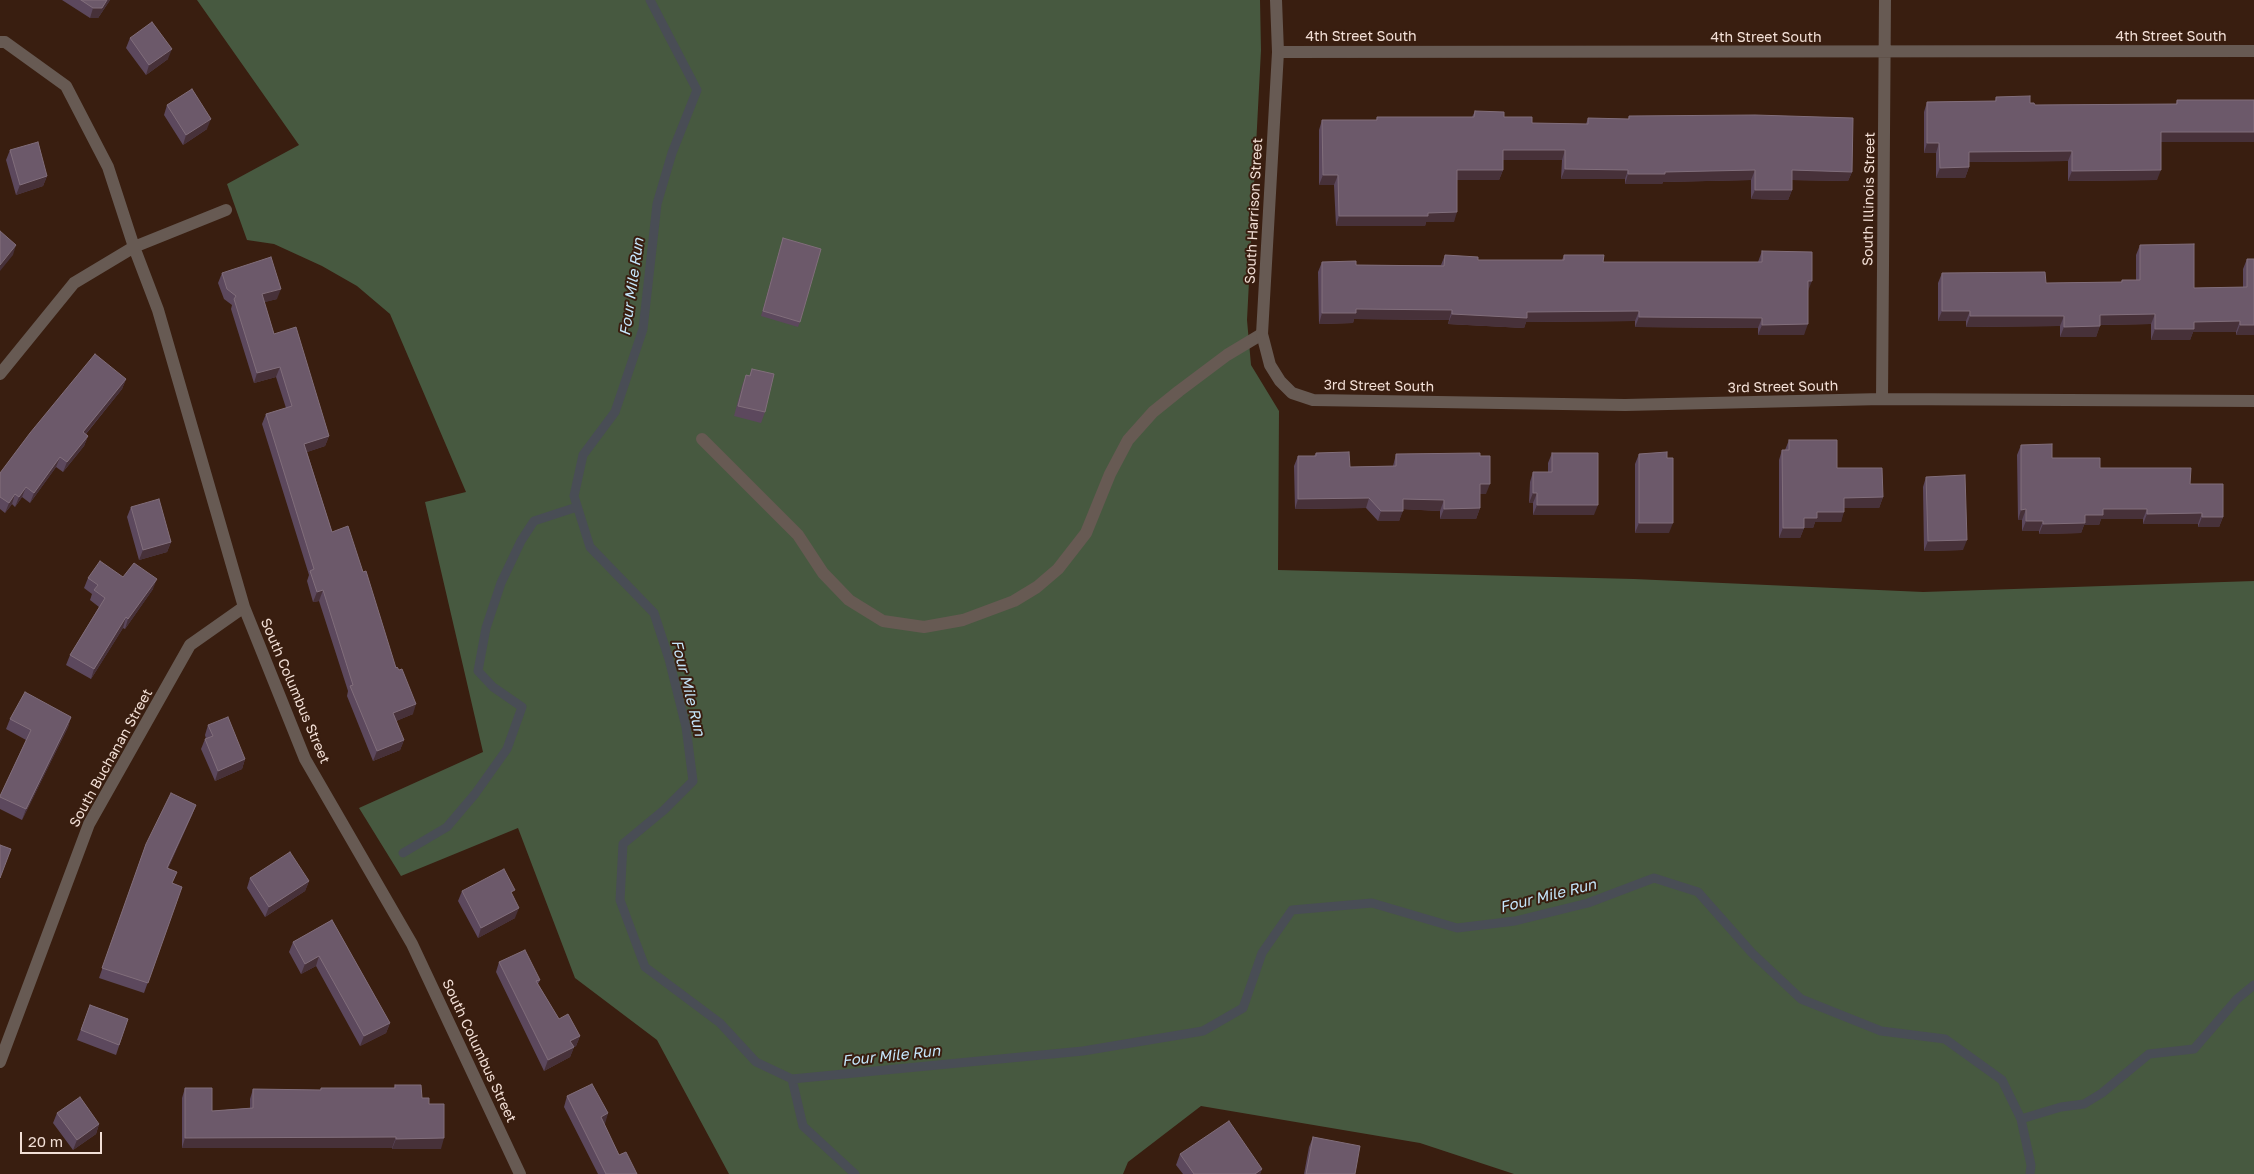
<!DOCTYPE html>
<style>
body{margin:0}
#map{position:relative;width:2254px;height:1174px;overflow:hidden;background:#391e10;font-family:"Golos Text",sans-serif}
canvas{display:block}
.scale{position:absolute;left:20px;top:1132px;width:82px;height:22px;box-sizing:border-box;border:2px solid #f2dfd6;border-top:0;padding-left:6px;font-size:15px;line-height:18px;white-space:nowrap;color:#f2dfd6;-webkit-text-stroke:4px #391e10;paint-order:stroke}
</style>
<div id="map">
<canvas width="2254" height="1174"></canvas>
<div class="scale">20 m</div>
</div>
<script>
const context = document.querySelector('canvas').getContext('2d');
context.lineJoin = 'round';
function fillPath(path, color) { context.fillStyle = color; context.fill(path, 'evenodd'); }
const toPath = rows => new Path2D(rows.map(r => 'M' + r).join(''));
function trace(path, color, width, dash) { context.strokeStyle = color; context.lineWidth = width; context.lineCap = dash ? 'butt' : 'round'; context.setLineDash(dash || []); context.stroke(path); }
function label(font, color, halo, rows, align = 'center') {
  context.font = font + ' "Golos Text",sans-serif'; context.lineWidth = 4; context.setLineDash([]); context.textBaseline = 'middle'; context.strokeStyle = halo; context.fillStyle = color; for (const [text, x, y, turn = 0] of rows) {
    context.save(); context.translate(x, y); context.rotate((+turn || 0) * Math.PI / 180); context.textAlign = isNaN(turn) ? turn : align; if (halo) context.strokeText(text, 0, 0); context.fillText(text, 0, 0); context.restore();
  }
}
fillPath(toPath([
 [197,0,1260,0,1261,50,1247,320,1251,365,1279,411,1278,570,1634,579,1923,592,2254,581,2254,1174,1514,1174,1420,1143,1201,1106,1128,1162,1123,1174,729,1174,657,1040,575,978,518,828,401,876,359,808,483,752,425,502,466,492,390,314,357,286,322,266,274,244,247,240,227,184,299,145]
]), '#475940');
trace(toPath([
 [650,0,697,90,672,153,657,204,643,329,615,412,583,455,574,496,590,547,654,613,669,659,686,727,693,781,664,810,623,844,620,900,645,967,720,1023,756,1062,792,1079,1083,1051,1203,1031,1243,1008,1262,953,1292,910,1372,903,1457,928,1515,921,1588,903,1654,878,1698,892,1752,953,1801,999,1881,1031,1945,1039,2002,1080,2021,1119,2031,1165,2030,1174],
 [403,853,447,827,475,794,507,749,522,707,493,687,478,671,486,628,501,583,521,541,534,521,577,507],
 [792,1079,803,1126,855,1174],
 [2021,1119,2061,1107,2084,1104,2102,1093,2149,1054,2194,1049,2237,999,2254,985]
]), '#494d55', 9);
trace(toPath([
 [702,439,798,535,823,573,849,600,883,621,924,627,963,620,1014,601,1037,587,1058,569,1086,533,1110,474,1128,440,1153,412,1179,391,1227,355,1262,334]
]), '#675a53', 12);
trace(toPath([
 [1276,0,1278,52,1262,334,1270,365,1280,381,1292,393,1313,400,1625,405,1882,399,2254,401],
 [0,42,5,42,66,86,108,167,134,247,158,310,244,607,305,759,412,944,520,1174],
 [1278,52,2254,51],
 [0,374,74,283,134,247,226,210],
 [1882,399,1885,0],
 [0,1062,89,824,190,645,244,607]
]), '#675a53', 12);
fillPath(toPath([
 [62,0,110,0,98,18,90,18],
 [130,38,168,59,146,75,126,48],
 [1996,97,2030,103,2035,105,2176,104,2177,100,2254,100,2254,142,2161,142,2157,180,2068,181,2068,161,1969,162,1969,167,1965,178,1936,178,1936,153,1924,153,1924,112,1927,102,1995,101],
 [167,105,207,129,183,145,164,115],
 [1475,111,1532,123,1586,124,1588,118,1628,119,1629,116,1852,172,1848,181,1792,180,1792,190,1788,200,1751,199,1751,180,1663,182,1662,184,1625,184,1625,179,1561,179,1562,160,1503,160,1503,170,1499,180,1457,180,1454,222,1426,222,1425,226,1336,226,1334,185,1319,185,1319,130,1322,120,1376,120,1377,117,1472,117],
 [10,150,47,176,43,186,16,195,6,160],
 [783,238,800,322,798,327,761,316],
 [2140,245,2194,288,2243,287,2243,269,2247,259,2254,335,2236,335,2236,332,2193,332,2190,340,2151,340,2151,324,2100,325,2096,337,2060,337,2060,326,1966,327,1966,321,1938,321,1938,283,1942,273,2046,283,2121,282,2122,280,2136,280,2136,255],
 [1762,251,1808,291,1804,335,1758,335,1758,328,1635,327,1635,321,1526,322,1524,328,1448,324,1449,320,1354,319,1353,323,1319,324,1318,272,1322,262,1356,265,1441,265,1445,255,1478,260,1562,260,1564,255,1603,262,1758,262],
 [222,273,277,299,264,302,274,334,329,436,325,446,307,452,332,532,363,572,396,668,413,714,396,721,404,740,400,750,373,761,347,696,348,691,319,601,313,602,307,581,309,575,262,424,266,414,286,408,276,377,254,383,231,309,232,305,224,299,218,283],
 [752,369,765,412,761,423,734,416,742,386,746,375,749,376],
 [126,379,122,389,86,434,88,436,84,446,63,472,56,467,30,503,22,497,15,507,12,504,5,513,0,509,0,473],
 [1789,440,1837,468,1883,497,1879,508,1844,508,1841,522,1815,522,1813,528,1804,528,1800,538,1779,538,1779,460,1782,450,1785,450],
 [2021,445,2052,458,2100,468,2190,484,2223,517,2219,527,2198,527,2198,524,2143,524,2143,519,2101,519,2099,525,2084,525,2081,533,2039,534,2039,531,2022,531,2022,520,2018,520,2017,455],
 [1316,453,1350,467,1393,466,1396,454,1486,494,1480,494,1480,508,1476,519,1440,519,1440,511,1403,509,1399,521,1378,521,1366,508,1295,509,1294,466,1298,456,1314,456],
 [1552,453,1594,515,1533,515,1533,503,1529,503,1530,482,1533,472,1548,472,1548,463],
 [1639,454,1669,533,1635,533,1635,464],
 [1926,477,1963,550,1924,551,1923,487],
 [131,507,171,542,167,552,139,560,127,517],
 [123,577,153,589,125,629,123,628,91,679,66,665,70,655,99,607,90,600,92,594,84,588,88,578],
 [71,717,68,727,22,820,0,809,0,796,26,740,6,729,10,719],
 [208,725,245,759,242,769,215,781,201,749,205,739,206,739,205,735],
 [196,805,192,815,168,868,172,883,182,887,144,993,99,978,146,844],
 [250,878,309,881,305,891,265,917,247,888],
 [462,891,513,896,515,918,478,938,458,901],
 [332,920,390,1023,386,1033,360,1046,316,966,301,974,289,952,293,942],
 [499,962,540,980,538,984,559,1019,580,1036,576,1046,574,1047,570,1057,544,1071,496,972],
 [90,1005,128,1019,116,1055,77,1040],
 [395,1085,422,1098,429,1104,441,1149,392,1149,392,1148,182,1148,182,1098,185,1088,212,1111,250,1108,250,1099,253,1089,320,1090,321,1088,394,1088],
 [567,1096,608,1113,604,1124,619,1155,637,1174,598,1174,564,1107],
 [57,1113,99,1124,96,1134,73,1150,53,1123],
 [1313,1137,1355,1174,1304,1174,1309,1147],
 [1180,1154,1262,1169,1260,1174,1183,1174,1176,1165]
]), '#5c485d');
fillPath(toPath([
 [107,0,110,0,98,18,90,18,93,8],
 [172,49,168,59,146,75,149,65],
 [211,119,207,129,183,145,186,135],
 [2161,132,2254,132,2254,142,2157,142],
 [1927,143,1939,143,1936,153,1924,153],
 [1503,150,1565,150,1562,160,1499,160],
 [2072,151,2068,161,1965,162,1969,152],
 [1969,167,1965,178,1936,178,1940,168],
 [1565,169,1628,170,1625,179,1561,179],
 [1457,170,1503,170,1499,180,1453,180],
 [1755,170,1751,180,1663,182,1662,184,1625,184,1628,174,1665,172],
 [1792,170,1852,172,1848,181,1789,180],
 [2161,170,2157,180,2068,181,2072,171],
 [1323,175,1338,175,1334,185,1319,185],
 [47,176,43,186,16,195,20,185],
 [1755,190,1792,190,1788,200,1751,199],
 [1457,212,1454,222,1426,222,1425,226,1336,226,1339,216],
 [16,245,13,255,0,271,0,265],
 [1808,281,1812,281,1808,291],
 [281,289,277,299,258,304,262,294],
 [1356,309,1452,310,1449,320,1354,319,1353,323,1319,324,1322,313],
 [1639,311,1635,321,1526,322,1524,328,1448,324,1452,314,1527,312],
 [1942,311,1970,311,1966,321,1938,321],
 [2155,314,2151,324,2096,325,2100,315],
 [1970,316,2064,316,2060,326,1966,327],
 [1639,317,1762,318,1758,328,1635,327],
 [2240,321,2236,332,2193,332,2190,340,2151,340,2155,329,2194,322],
 [1808,324,1804,335,1758,335,1762,325],
 [2240,325,2254,325,2254,335,2236,335],
 [2100,326,2096,337,2060,337,2064,327],
 [280,367,276,377,254,383,257,373],
 [126,379,122,389,79,442,83,432],
 [88,436,84,446,63,472,67,462],
 [329,436,325,446,301,454,304,444],
 [60,457,56,467,30,503,34,493],
 [1480,484,1490,484,1486,494,1476,494],
 [26,487,22,497,15,507,19,497],
 [1533,493,1537,493,1533,503,1529,503],
 [15,494,12,504,5,513,9,503],
 [1883,497,1879,508,1840,508,1844,498],
 [1369,498,1366,508,1295,509,1298,499],
 [1403,499,1444,500,1440,511,1399,509],
 [1537,505,1598,505,1594,515,1533,515],
 [1480,508,1476,519,1440,519,1444,509],
 [2026,509,2022,520,2018,520,2021,510],
 [2103,509,2147,509,2143,519,2101,519,2099,525,2084,525,2081,533,2039,534,2043,524],
 [1381,511,1403,511,1399,521,1378,521],
 [1817,512,1844,512,1841,522,1815,522,1813,528,1804,528,1800,538,1779,538,1783,528],
 [2202,513,2198,524,2143,524,2147,514],
 [2202,517,2223,517,2219,527,2198,527],
 [2026,521,2043,521,2039,531,2022,531],
 [1639,523,1673,523,1669,533,1635,533],
 [1967,540,1963,550,1924,551,1928,541],
 [171,542,167,552,139,560,143,550],
 [157,579,153,589,125,629,128,619],
 [323,590,319,601,313,602,317,592],
 [126,617,123,628,91,679,94,669],
 [416,704,413,714,389,724,393,713],
 [71,717,68,727,22,820,26,809],
 [404,740,400,750,373,761,377,751],
 [245,759,242,769,215,781,218,771],
 [196,805,192,815,164,878,167,868],
 [309,881,305,891,265,917,269,907],
 [519,908,515,918,478,938,481,928],
 [319,956,316,966,301,974,305,964],
 [390,1023,386,1033,360,1046,364,1036],
 [580,1036,576,1046,574,1047,570,1057,544,1071,548,1060,570,1041],
 [608,1113,605,1124,597,1128,601,1117],
 [99,1124,96,1134,73,1150,77,1140],
 [396,1137,392,1148,182,1148,185,1138],
 [444,1138,441,1149,392,1149,396,1139],
 [1262,1169,1260,1174,1255,1174]
]), '#473139');
const building = toPath([
 [81,0,107,0,102,8,93,8,81,0],
 [152,22,172,49,149,65,130,38,152,22],
 [192,89,211,119,186,135,167,105,192,89],
 [2030,96,2030,103,2034,103,2035,105,2177,104,2177,100,2254,100,2254,132,2161,132,2161,170,2072,171,2072,151,1969,152,1969,167,1940,168,1939,143,1927,143,1927,102,1996,101,1996,97,2030,96],
 [1475,111,1504,112,1504,117,1532,117,1532,123,1588,124,1588,118,1629,119,1629,116,1755,115,1853,118,1852,172,1792,170,1792,190,1755,190,1755,170,1665,172,1665,174,1628,174,1628,170,1565,169,1565,150,1503,150,1503,170,1457,170,1457,212,1428,213,1428,216,1339,216,1338,175,1323,175,1322,120,1377,120,1377,117,1474,117,1475,111],
 [38,142,47,176,20,185,10,150,38,142],
 [0,231,16,245,0,265,0,231],
 [783,238,821,249,800,322,763,311,783,238],
 [2194,244,2194,288,2247,287,2247,259,2254,259,2254,325,2240,325,2240,321,2194,322,2194,329,2155,329,2155,314,2100,315,2100,326,2064,327,2064,316,1970,316,1970,311,1942,311,1942,273,2045,272,2046,283,2122,282,2122,280,2140,280,2140,245,2194,244],
 [1762,251,1812,252,1812,281,1808,281,1808,324,1762,325,1762,318,1639,317,1639,311,1527,312,1527,318,1452,314,1452,310,1356,309,1356,313,1322,313,1322,262,1356,261,1356,265,1444,266,1445,255,1478,257,1478,260,1564,260,1564,255,1604,255,1603,262,1762,262,1762,251],
 [271,257,281,289,262,294,274,334,296,327,329,436,304,444,332,532,348,526,363,572,366,571,396,668,397,667,399,670,402,669,416,704,393,713,404,740,377,751,350,686,353,685,323,590,317,592,310,571,314,569,266,414,292,406,280,367,257,373,234,299,236,296,227,289,222,273,271,257],
 [95,354,126,379,83,432,88,436,67,462,60,457,34,493,26,487,19,497,15,494,9,503,0,497,0,473,30,433,95,354],
 [752,369,774,374,765,412,738,406,746,375,750,376,752,369],
 [1789,440,1837,440,1837,468,1882,468,1883,497,1844,498,1844,512,1817,512,1817,518,1804,518,1804,528,1783,528,1782,450,1789,450,1789,440],
 [2052,444,2052,458,2100,458,2100,468,2191,468,2190,484,2223,484,2223,517,2202,517,2202,513,2147,514,2147,509,2103,509,2103,515,2085,515,2085,523,2043,524,2043,521,2026,521,2026,509,2021,510,2021,445,2052,444],
 [1349,452,1350,467,1396,466,1396,454,1480,453,1480,456,1490,456,1490,484,1480,484,1480,508,1444,509,1444,500,1403,499,1403,511,1381,511,1369,498,1298,499,1298,456,1316,456,1316,453,1349,452],
 [1667,452,1667,458,1673,458,1673,523,1639,523,1639,454,1667,452],
 [1552,453,1598,453,1598,505,1537,505,1537,493,1533,493,1533,472,1552,472,1552,453],
 [1965,475,1967,540,1928,541,1926,477,1965,475],
 [159,499,171,542,143,550,131,507,159,499],
 [100,561,123,577,134,563,157,579,128,619,126,617,94,669,70,655,105,598,94,590,98,585,88,578,100,561],
 [25,692,71,717,26,809,0,797,0,796,31,730,10,719,25,692],
 [228,717,245,759,218,771,205,739,213,736,208,725,228,717],
 [171,793,196,805,167,868,177,872,172,883,182,887,148,983,102,968,146,844,171,793],
 [0,845,11,849,0,878,0,845],
 [290,852,309,881,269,907,250,878,290,852],
 [504,869,515,890,511,892,519,908,481,928,462,891,504,869],
 [332,920,390,1023,364,1036,319,956,305,964,293,942,332,920],
 [525,950,540,980,536,981,559,1019,568,1014,580,1036,570,1041,574,1047,548,1060,499,962,525,950],
 [90,1005,128,1019,119,1045,81,1030,90,1005],
 [592,1084,608,1113,601,1117,619,1155,626,1152,637,1174,606,1174,567,1096,592,1084],
 [395,1085,421,1085,422,1098,429,1098,429,1104,444,1104,444,1138,396,1139,396,1137,185,1138,185,1088,212,1088,212,1111,253,1108,253,1089,321,1090,321,1088,395,1088,395,1085],
 [80,1097,99,1124,77,1140,57,1113,80,1097],
 [1229,1121,1262,1169,1255,1174,1194,1174,1180,1154,1229,1121],
 [1313,1137,1360,1146,1355,1174,1306,1174,1313,1137]
]);
fillPath(building, '#6c596a');
trace(building, '#816e7b', 1);
label('14px', '#f2dfd6', '#391e10', [
 ["4th Street South",1361,37],
 ["4th Street South",2171,37],
 ["4th Street South",1766,38],
 ["South Illinois Street",1869,199,-89],
 ["South Harrison Street",1254,211,-87],
 ["3rd Street South",1379,386,1],
 ["3rd Street South",1783,387,-1],
 ["South Columbus Street",295,691,67],
 ["South Buchanan Street",111,758,-61],
 ["South Columbus Street",479,1051,65]
]);
label('italic 15px', '#c5e6fc', '#391e10', [
 ["Four Mile Run",632,287,-82],
 ["Four Mile Run",688,688,76],
 ["Four Mile Run",1548,896,-14],
 ["Four Mile Run",891,1056,-6]
]);
</script>
